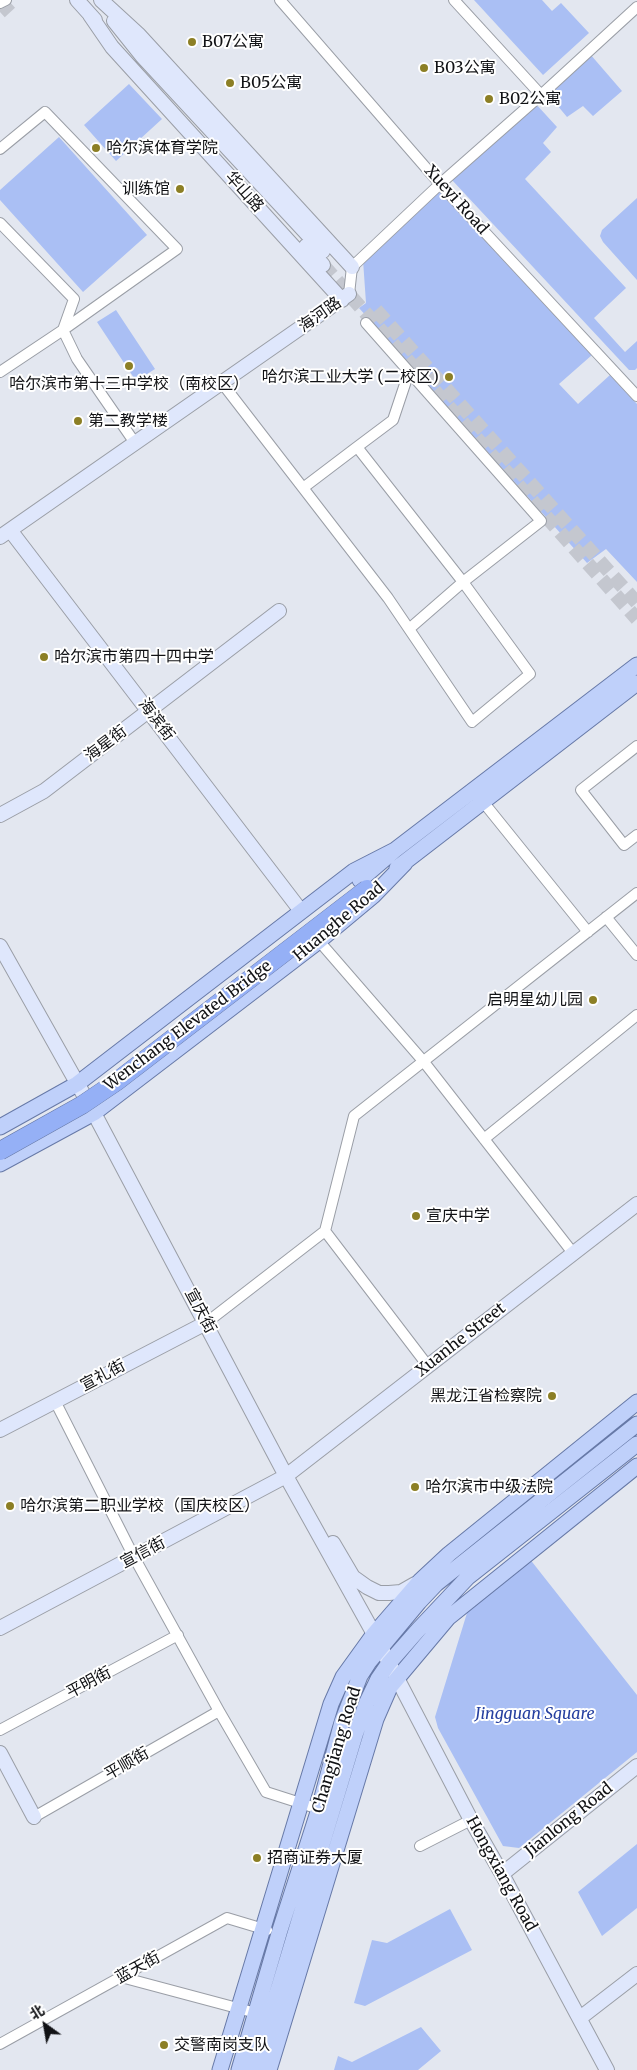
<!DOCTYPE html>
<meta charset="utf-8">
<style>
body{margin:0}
#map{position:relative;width:637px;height:2070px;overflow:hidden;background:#e3e7f0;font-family:Merriweather,"Noto Sans SC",serif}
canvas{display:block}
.north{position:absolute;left:20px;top:2000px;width:50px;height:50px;-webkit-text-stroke:4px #fff;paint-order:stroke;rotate:328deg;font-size:14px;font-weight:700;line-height:20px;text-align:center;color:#111215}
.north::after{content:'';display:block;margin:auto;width:18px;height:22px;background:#111215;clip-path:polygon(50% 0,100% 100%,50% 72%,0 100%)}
</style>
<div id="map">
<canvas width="637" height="2070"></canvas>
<div class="north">北</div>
</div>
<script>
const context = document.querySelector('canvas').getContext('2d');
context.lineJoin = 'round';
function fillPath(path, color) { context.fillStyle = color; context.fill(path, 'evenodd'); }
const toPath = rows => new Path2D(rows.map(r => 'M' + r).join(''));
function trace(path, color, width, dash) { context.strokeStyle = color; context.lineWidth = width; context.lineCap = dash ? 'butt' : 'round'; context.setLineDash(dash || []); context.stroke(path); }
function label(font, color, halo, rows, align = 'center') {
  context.font = font + ' Merriweather,"Noto Sans SC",serif'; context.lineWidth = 4; context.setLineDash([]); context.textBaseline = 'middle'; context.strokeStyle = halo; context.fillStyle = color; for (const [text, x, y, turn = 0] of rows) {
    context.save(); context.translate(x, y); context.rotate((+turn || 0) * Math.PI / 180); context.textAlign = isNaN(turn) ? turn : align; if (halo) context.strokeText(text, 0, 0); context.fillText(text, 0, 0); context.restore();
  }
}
fillPath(toPath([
 [474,0,542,0,552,11,561,3,589,33,543,75],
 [590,54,622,91,593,116,583,106,567,117,547,93],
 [129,84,162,119,116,161,84,125],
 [535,103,557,127,543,143,551,152,525,179,626,288,594,318,625,352,637,341,637,368,635,370,629,370,452,180],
 [59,137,147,235,83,292,0,200,0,190],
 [442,189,592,355,559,384,578,404,610,375,637,404,637,582,606,549,587,563,359,308,366,303,363,260],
 [637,198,637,280,603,242,600,236,602,230],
 [116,310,155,369,136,381,97,322],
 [529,1558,637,1695,637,1752,519,1848,503,1846,438,1728,435,1717,467,1613,475,1601],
 [637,1844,637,1908,602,1936,578,1892],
 [450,1909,472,1950,365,2006,354,2003,372,1940,387,1943],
 [421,2027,441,2051,418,2070,334,2070,338,2056,352,2062]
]), '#aabff4');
trace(toPath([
 [0,12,13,0],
 [323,265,637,619],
 [376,310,637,603]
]), '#c4c7cf', 14, [14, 7]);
const street = toPath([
 [280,0,440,184,637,396],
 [454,0,541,95],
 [0,3,6,0],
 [0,149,45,112,177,249,63,330,0,372],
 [0,223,74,299,63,330,77,359,135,443],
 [349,294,352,267,440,184,541,95,637,7],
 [366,323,541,521,463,582,409,629],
 [222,383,388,598,472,722,530,674,463,582,357,447,303,488],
 [357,447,393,420,409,372],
 [637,746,581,790,624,845,637,835],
 [484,803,588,932],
 [606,917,637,955],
 [319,941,424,1062,573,1253],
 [484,1139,637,1015],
 [325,1231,428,1366],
 [206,1323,325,1231,354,1116,637,893],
 [55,1401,134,1557,219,1711,266,1792,319,1809],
 [0,1730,178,1635],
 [34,1817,219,1711],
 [420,1846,471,1820],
 [121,1977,256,2013],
 [0,2044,227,1918,267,1930]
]);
const secondary = toPath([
 [77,0,95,20],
 [101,0,139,35,352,267],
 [90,15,112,47,342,300],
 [114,21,142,56,323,251],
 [306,246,323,265],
 [10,530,301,911],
 [0,537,349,294],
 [0,815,44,791,279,611],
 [0,946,94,1113,286,1476,374,1634,471,1820,502,1874,607,2070],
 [0,1430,206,1323],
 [333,1543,353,1577,367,1587,379,1593,389,1593,401,1592,415,1584],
 [0,1628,286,1476,637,1204],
 [0,1753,34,1817],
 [502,1874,637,1766],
 [580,2018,637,1974]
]);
const primary = toPath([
 [397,868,637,683],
 [360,880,395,850,637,665],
 [0,1127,77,1084,354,871,395,850],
 [0,1164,94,1113,319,941,373,896,405,863],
 [220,2070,331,1704,343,1677,374,1634,420,1581,449,1554,637,1402],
 [239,2070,280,1930,319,1809,342,1722,360,1676,369,1662,419,1602,436,1584,637,1424],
 [254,2070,355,1735,367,1702,378,1679,389,1663,418,1630,468,1577,637,1444],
 [269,2070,376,1719,390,1687,448,1618,637,1466]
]);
trace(street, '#9a9ea6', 12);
trace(secondary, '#9a9ea6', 16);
trace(primary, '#6779a7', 17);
trace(street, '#fff', 10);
trace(secondary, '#dfe7fc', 14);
trace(primary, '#bfd0fa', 15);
const highwayBridge = toPath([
 [0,1151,82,1105,116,1082,367,889]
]);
trace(highwayBridge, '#6779a7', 19, []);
trace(highwayBridge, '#95b0f6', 18);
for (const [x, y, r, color] of [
 [192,42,5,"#8c7f25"],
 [424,68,5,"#8c7f25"],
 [230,83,5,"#8c7f25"],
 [489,99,5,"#8c7f25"],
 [96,148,5,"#8c7f25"],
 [180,189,5,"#8c7f25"],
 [129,366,5,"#8c7f25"],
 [449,377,5,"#8c7f25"],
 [78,421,5,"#8c7f25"],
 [44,657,5,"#8c7f25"],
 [593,1000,5,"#8c7f25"],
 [416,1216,5,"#8c7f25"],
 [552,1396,5,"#8c7f25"],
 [415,1487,5,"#8c7f25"],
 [10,1506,5,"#8c7f25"],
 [257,1858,5,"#8c7f25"],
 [164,2045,5,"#8c7f25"]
]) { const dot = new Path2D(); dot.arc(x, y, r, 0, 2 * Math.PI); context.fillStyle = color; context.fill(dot); trace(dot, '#fff', 2); }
label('16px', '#111215', '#fff', [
 ["B07公寓",202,42],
 ["B03公寓",434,68],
 ["B05公寓",240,83],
 ["B02公寓",499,99],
 ["哈尔滨体育学院",106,148],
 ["训练馆",170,189,"right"],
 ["哈尔滨工业大学 (二校区)",439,377,"right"],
 ["哈尔滨市第十三中学校（南校区）",129,384,"center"],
 ["第二教学楼",88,421],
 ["哈尔滨市第四十四中学",54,657],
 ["启明星幼儿园",583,1000,"right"],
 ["宣庆中学",426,1216],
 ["黑龙江省检察院",542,1396,"right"],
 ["哈尔滨市中级法院",425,1487],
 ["哈尔滨第二职业学校（国庆校区）",20,1506],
 ["招商证券大厦",267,1858],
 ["交警南岗支队",174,2045]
], 'left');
label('16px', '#111215', '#fff', [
 ["华山路",244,192,48],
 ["Xueyi Road",456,200,48],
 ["海河路",320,315,-35],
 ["海滨街",156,720,53],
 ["海星街",106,744,-37],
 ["Huanghe Road",339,922,-40],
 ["Wenchang Elevated Bridge",188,1026,-37],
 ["宣庆街",200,1311,62],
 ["Xuanhe Street",461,1340,-38],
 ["宣礼街",103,1376,-28],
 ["宣信街",143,1553,-28],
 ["平明街",89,1683,-28],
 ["Changjiang Road",337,1750,-73],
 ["平顺街",127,1764,-30],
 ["Jianlong Road",569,1820,-39],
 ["Hongxiang Road",501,1874,61],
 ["蓝天街",138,1968,-29]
]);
label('italic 16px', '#2640a0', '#fff', [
 ["Jingguan Square",535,1714]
]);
</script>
